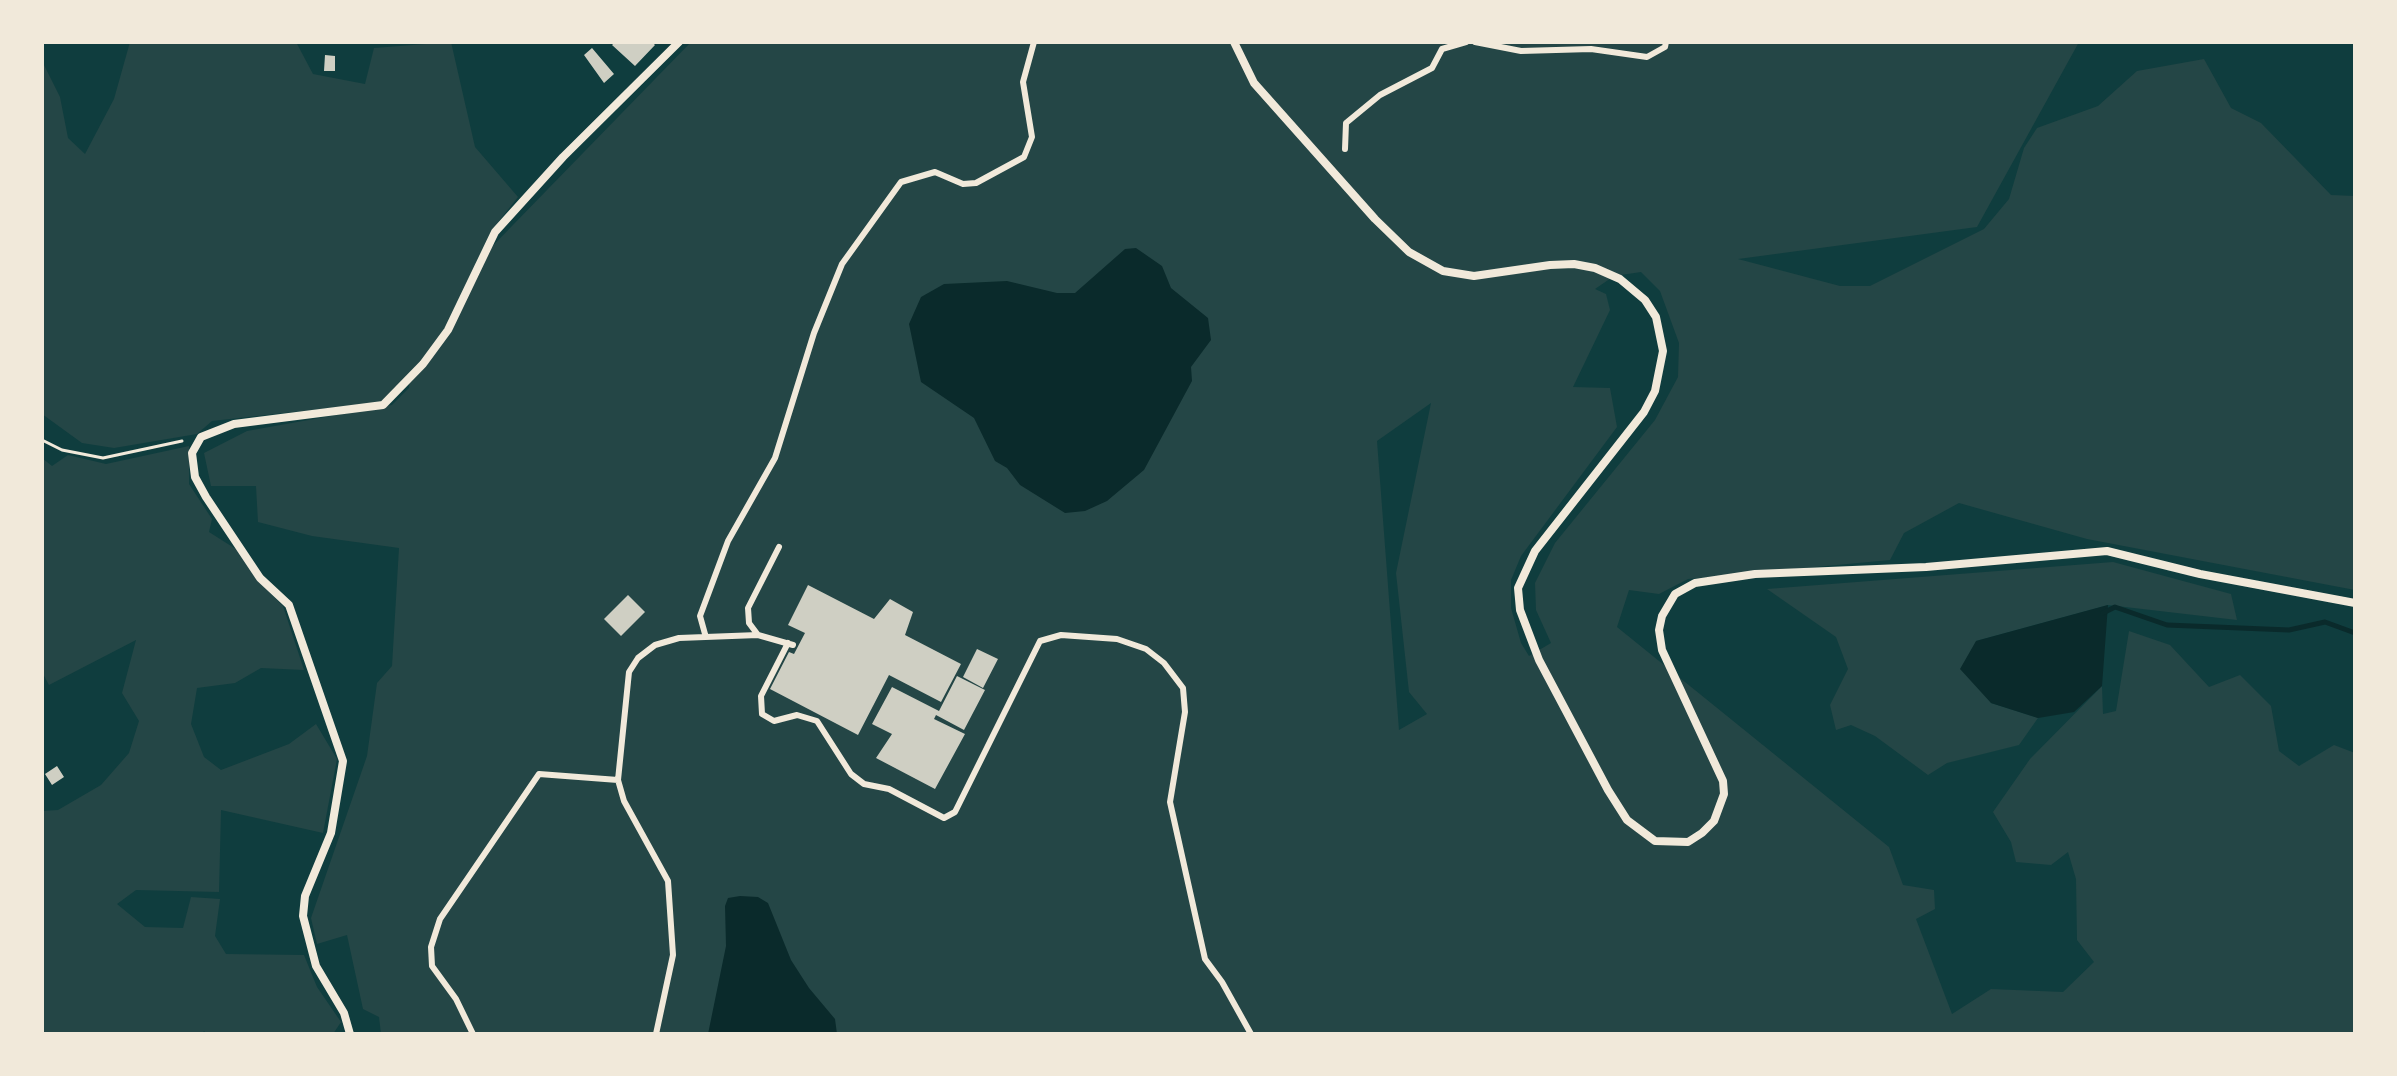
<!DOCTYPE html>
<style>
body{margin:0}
#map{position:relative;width:2397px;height:1076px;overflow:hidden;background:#0f3d3e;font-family:Raleway,sans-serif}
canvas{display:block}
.frame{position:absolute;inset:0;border:44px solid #f1e9da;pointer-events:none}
</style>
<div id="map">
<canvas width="2397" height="1076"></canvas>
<div class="frame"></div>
</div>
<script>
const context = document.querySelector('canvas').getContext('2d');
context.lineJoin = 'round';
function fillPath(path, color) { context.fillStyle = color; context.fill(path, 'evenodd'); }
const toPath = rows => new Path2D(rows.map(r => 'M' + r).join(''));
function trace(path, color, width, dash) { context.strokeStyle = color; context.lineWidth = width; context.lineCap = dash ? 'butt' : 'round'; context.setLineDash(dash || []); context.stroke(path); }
fillPath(toPath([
 [130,42,296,42,313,74,365,84,374,48,451,42,475,147,518,197,491,231,475,264,691,42,2079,42,1977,227,1738,259,1840,286,1870,286,1984,229,2009,199,2024,148,2037,128,2098,106,2137,71,2204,59,2231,108,2261,123,2331,195,2355,196,2355,590,2087,539,1959,503,1904,533,1890,560,1688,579,1659,594,1629,590,1617,627,1889,847,1903,885,1934,890,1935,909,1916,919,1952,1014,1991,989,2063,992,2094,962,2077,940,2076,879,2068,852,2051,865,2016,862,2011,842,1993,812,2030,759,2102,686,2103,714,2116,711,2129,631,2170,645,2209,687,2240,675,2271,706,2279,751,2299,766,2334,745,2355,753,2355,1034,381,1034,379,1017,363,1009,347,935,317,944,311,918,367,756,377,683,392,666,399,548,312,536,258,522,256,486,211,486,204,453,247,431,392,405,409,388,410,372,384,402,212,421,197,434,114,448,82,443,42,414,42,61,60,97,68,138,85,154,114,99],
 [1641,272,1660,291,1679,343,1678,377,1655,420,1555,543,1535,583,1536,610,1551,643,1529,656,1521,643,1511,608,1511,580,1521,556,1617,427,1610,388,1573,387,1610,310,1606,294,1595,289,1614,276],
 [1431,403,1396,573,1409,692,1427,714,1399,730,1377,441],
 [189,446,189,484,212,519,209,532,239,551,256,579,283,606,304,670,261,668,235,683,197,688,191,724,204,757,221,770,289,744,316,724,337,759,323,833,221,810,219,892,136,890,117,904,145,927,183,928,191,897,220,899,215,936,226,954,304,955,317,987,341,1022,333,1034,207,1034,204,1031,202,1034,42,1034,42,811,58,810,101,785,129,753,139,721,122,693,136,640,49,685,42,672,42,458,52,466,68,455,106,464],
 [2113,562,2231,594,2237,620,2108,605,1976,641,1991,703,2038,718,2019,745,1947,763,1928,775,1875,736,1851,725,1836,730,1830,705,1848,669,1836,637,1767,589]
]), '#244646');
fillPath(toPath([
 [1136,248,1162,266,1171,288,1208,318,1211,340,1191,367,1192,381,1144,470,1107,501,1085,511,1065,513,1020,485,1007,468,995,461,974,418,921,382,909,324,921,297,944,284,1007,281,1057,293,1075,293,1125,249],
 [2108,605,2102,686,2074,712,2038,718,1991,703,1960,669,1976,641],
 [740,896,758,897,768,903,791,960,809,988,835,1019,837,1034,708,1034,726,946,725,906,728,898]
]), '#0a2a2b');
trace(toPath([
 [2103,613,2115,607,2167,625,2289,630,2325,622,2355,633]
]), '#0a2a2b', 5);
fillPath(toPath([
 [615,42,652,42,655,45,635,66,612,45],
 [592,48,614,74,604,83,584,55],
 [325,55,335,56,335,71,324,71],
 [808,585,874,619,890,599,913,612,905,635,961,664,941,702,889,675,858,735,770,689,789,652,794,654,805,633,788,625],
 [628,595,645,612,621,636,604,619],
 [977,649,998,659,983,688,963,677],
 [957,676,985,690,964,730,936,715,934,719,965,734,935,789,876,758,892,734,872,724,892,687,939,711],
 [57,766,64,777,52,785,45,774]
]), '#cfcfc3');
trace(toPath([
 [42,440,62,450,103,458,182,441]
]), '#f1e9da', 3);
trace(toPath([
 [1475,42,1521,51,1591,49,1647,57,1665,47,1666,42],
 [1345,149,1346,123,1380,95,1432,68,1442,49,1466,42],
 [705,634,700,616,728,541,775,458,814,333,842,264,901,182,935,172,963,184,976,183,1024,157,1032,137,1023,82,1034,42],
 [758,635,749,623,748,608,779,547],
 [788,643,761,696,762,714,774,721,797,715,817,721,851,774,864,784,889,789,944,818,955,812,1040,641,1061,635,1117,639,1146,649,1164,663,1183,688,1185,712,1170,802,1205,959,1222,982,1251,1034],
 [473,1034,456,999,432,966,431,947,440,919,539,774,618,780],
 [656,1034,673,955,668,881,624,801,618,780,629,672,638,658,655,645,679,638,758,635,793,645]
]), '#f1e9da', 6);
trace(toPath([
 [1234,42,1254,83,1375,219,1409,252,1443,271,1474,276,1550,265,1574,264,1595,268,1620,279,1645,300,1656,317,1663,351,1655,391,1644,412,1535,551,1518,588,1520,610,1539,660,1608,790,1627,820,1655,841,1688,842,1702,833,1714,821,1724,794,1723,781,1662,650,1659,630,1662,616,1675,594,1695,583,1755,574,1926,567,2107,551,2200,574,2355,603],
 [350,1034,344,1013,316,966,303,916,305,896,331,833,343,761,289,605,260,578,206,497,195,477,192,453,201,437,234,424,383,405,423,364,448,330,495,232,563,157,679,42]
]), '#f1e9da', 8);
</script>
